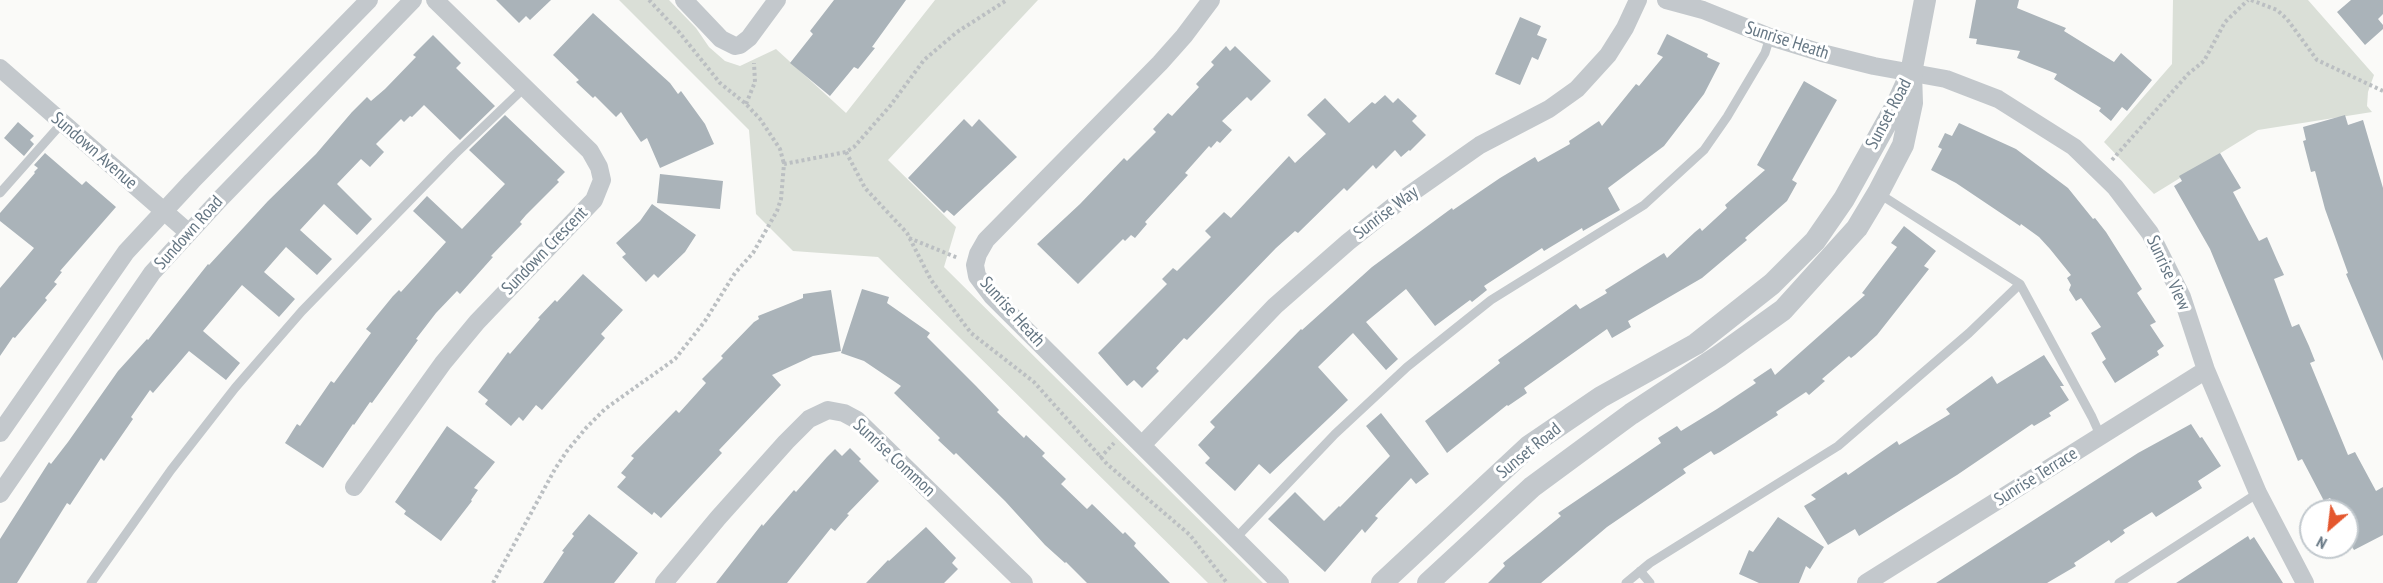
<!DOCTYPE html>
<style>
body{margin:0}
#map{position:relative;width:2383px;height:583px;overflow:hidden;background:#fafaf8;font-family:"PT Sans Narrow",sans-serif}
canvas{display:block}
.north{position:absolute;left:2299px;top:499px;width:60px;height:60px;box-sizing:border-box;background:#fff;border:2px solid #c1c8cd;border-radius:50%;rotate:208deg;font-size:16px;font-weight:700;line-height:24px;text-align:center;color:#657683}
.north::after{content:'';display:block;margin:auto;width:21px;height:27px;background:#e4572e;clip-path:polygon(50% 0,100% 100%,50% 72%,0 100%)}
</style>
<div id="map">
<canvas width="2383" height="583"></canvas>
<div class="north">N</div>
</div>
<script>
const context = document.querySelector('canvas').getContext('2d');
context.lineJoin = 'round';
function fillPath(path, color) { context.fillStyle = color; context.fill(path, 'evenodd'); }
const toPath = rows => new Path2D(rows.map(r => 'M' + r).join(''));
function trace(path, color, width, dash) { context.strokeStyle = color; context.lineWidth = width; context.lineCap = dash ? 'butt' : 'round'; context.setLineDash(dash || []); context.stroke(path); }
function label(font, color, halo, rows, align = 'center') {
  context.font = font + ' "PT Sans Narrow",sans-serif'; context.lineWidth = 6; context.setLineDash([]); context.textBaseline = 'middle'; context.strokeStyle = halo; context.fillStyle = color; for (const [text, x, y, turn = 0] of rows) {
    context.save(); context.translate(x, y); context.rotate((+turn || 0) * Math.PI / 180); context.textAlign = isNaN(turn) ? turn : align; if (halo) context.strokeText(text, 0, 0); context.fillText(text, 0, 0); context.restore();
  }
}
fillPath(toPath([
 [619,0,669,0,696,28,709,47,725,61,740,66,776,49,846,113,935,0,1038,0,888,160,956,227,944,267,1263,583,1208,583,878,257,793,251,756,214,749,130],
 [2173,0,2308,0,2374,75,2368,92,2367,106,2372,112,2258,130,2154,194,2104,142,2172,64]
]), '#dadfd7');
fillPath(toPath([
 [496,0,551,0,530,20,526,16,519,23],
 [834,0,906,0,872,47,875,48,858,69,854,67,830,96,790,63,813,34,810,31],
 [1976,0,2019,0,2017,8,2066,28,2064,31,2114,62,2121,53,2152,80,2127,111,2122,107,2111,121,2099,111,2101,108,2054,79,2057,74,2017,58,2020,51,1976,44,1977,39,1969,38],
 [2351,0,2383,0,2383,14,2378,19,2383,25,2383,29,2365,45,2337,12],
 [593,13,670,83,678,94,681,91,705,124,714,144,660,168,647,138,641,142,621,112,616,117,595,96,593,98,576,82,579,80,553,55],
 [1520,17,1541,26,1537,35,1547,39,1538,60,1532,57,1520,85,1495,74],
 [1667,34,1708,54,1707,57,1720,63,1704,94,1664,146,1608,188,1620,210,1583,231,1582,228,1544,251,1542,248,1484,286,1487,290,1472,302,1470,300,1435,326,1406,289,1366,322,1398,359,1386,370,1353,333,1318,367,1348,400,1270,474,1259,464,1235,491,1205,463,1210,458,1198,445,1215,427,1210,422,1301,329,1302,330,1372,267,1452,208,1453,210,1500,178,1535,157,1538,162,1570,144,1569,141,1599,121,1602,126,1636,84,1639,86,1663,57,1657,54],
 [433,35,461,63,456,68,495,106,460,140,424,105,412,117,410,116,404,122,401,119,376,144,384,152,370,167,361,159,337,184,372,219,357,235,324,204,300,230,332,259,317,275,286,247,264,272,295,299,279,317,242,285,203,331,240,363,226,380,189,351,153,393,150,390,131,417,133,419,104,461,101,458,70,505,67,503,17,583,0,583,0,539,49,462,51,464,68,442,118,371,147,339,148,340,208,264,209,265,268,201,316,154,352,112,367,97,371,101,385,89,416,57,413,55],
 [1226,46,1230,51,1235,46,1271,81,1251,101,1247,97,1222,121,1232,130,1220,143,1217,141,1211,148,1209,146,1185,173,1188,175,1145,222,1147,224,1135,238,1131,235,1125,241,1123,239,1078,284,1037,244,1080,204,1124,158,1127,161,1156,132,1153,129,1168,113,1172,116,1199,87,1196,84,1214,65,1211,62],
 [1804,81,1837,100,1792,180,1797,183,1787,201,1745,238,1747,240,1702,278,1628,321,1631,327,1612,338,1607,329,1524,388,1527,393,1508,406,1507,405,1447,453,1425,421,1500,363,1498,360,1576,304,1580,309,1607,293,1605,290,1664,253,1667,258,1695,232,1700,228,1702,231,1727,208,1725,205,1765,170,1757,165],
 [1385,95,1393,103,1398,98,1417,116,1412,121,1426,135,1410,151,1409,150,1401,157,1395,150,1376,169,1373,165,1347,191,1344,188,1298,233,1295,231,1276,248,1187,340,1184,338,1156,368,1159,371,1142,388,1134,380,1127,386,1098,353,1167,284,1162,279,1173,268,1177,271,1211,237,1205,231,1224,212,1231,218,1289,156,1295,163,1326,134,1307,115,1325,98,1349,123,1372,102,1375,104],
 [505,115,565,172,557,180,559,182,526,215,520,222,522,224,491,256,493,257,460,294,457,291,436,313,416,339,418,340,372,403,370,402,354,425,353,424,323,468,285,443,297,424,300,426,331,381,334,383,371,333,366,329,393,296,399,290,401,292,446,242,413,211,427,196,462,229,505,184,469,150],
 [2345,115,2348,125,2363,120,2383,188,2383,361,2346,274,2348,273,2325,209,2315,171,2311,172,2303,141,2306,140,2303,127],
 [964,119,972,127,979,119,1017,157,954,216,947,210,944,213,908,178],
 [18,122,34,136,30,140,34,144,24,156,4,138],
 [1959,123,2016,149,2068,188,2093,219,2095,218,2106,232,2142,289,2137,293,2156,322,2150,325,2164,346,2157,351,2159,355,2115,383,2102,362,2106,359,2091,333,2101,327,2081,298,2076,301,2069,290,2071,285,2067,278,2071,275,2050,249,2039,237,2021,224,2020,226,1956,183,1931,170,1942,149,1938,147,1945,133,1952,136],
 [45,153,82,185,86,181,116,207,60,271,62,272,54,282,57,284,45,298,47,300,15,338,13,337,0,356,0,288,34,248,0,221,0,213,35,173,34,172,38,168,34,165],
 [2220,153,2241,188,2233,192,2259,241,2267,237,2277,260,2284,275,2274,279,2292,327,2299,324,2309,346,2315,361,2310,363,2348,455,2355,452,2376,491,2383,487,2383,535,2354,550,2347,538,2347,511,2338,511,2330,498,2324,501,2302,459,2298,461,2210,249,2174,186,2182,181,2179,176],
 [660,174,723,181,720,209,657,203],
 [652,204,696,235,685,252,658,278,654,274,646,282,622,257,626,254,616,243,640,221],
 [1904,226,1936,251,1924,266,1929,269,1877,335,1855,355,1851,358,1849,356,1822,379,1825,381,1809,395,1806,392,1776,412,1778,415,1720,452,1714,455,1711,451,1683,469,1686,473,1607,527,1541,583,1488,583,1505,566,1503,563,1561,516,1558,513,1661,443,1658,438,1677,426,1681,431,1717,409,1756,383,1753,380,1771,368,1775,375,1865,295,1862,293,1897,247,1891,243],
 [583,274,623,310,601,334,605,338,542,410,536,405,523,421,519,417,511,426,485,404,488,400,478,392,508,352,510,354,540,319,538,318,555,300,557,302],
 [862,289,889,297,887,303,930,333,927,337,976,386,999,410,997,412,1024,438,1026,435,1045,453,1042,456,1066,479,1061,484,1087,509,1092,504,1123,534,1125,532,1136,543,1134,546,1170,583,1087,583,1066,562,1065,563,1045,545,1005,501,956,453,954,455,938,440,940,438,894,393,901,386,864,361,841,353],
 [831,290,841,351,813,356,772,375,781,385,719,450,722,453,661,518,654,512,652,515,617,487,626,477,621,473,634,458,631,456,676,410,679,413,706,383,702,379,723,358,721,356,754,322,759,319,758,316,803,298,803,294],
 [2044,355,2064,386,2060,386,2069,400,2049,413,2051,416,2034,426,2032,424,1957,475,1859,536,1855,529,1828,545,1804,506,1816,499,1811,495,1846,472,1848,475,1897,441,1899,445,1950,414,1946,409,1992,376,1997,384],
 [1381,413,1429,474,1416,484,1411,478,1375,516,1378,518,1365,533,1362,529,1325,572,1268,519,1295,492,1324,521,1339,506,1340,507,1390,456,1366,426],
 [2191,424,2200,438,2202,437,2221,466,2198,481,2202,488,2156,517,2152,512,2123,530,2125,533,2111,543,2109,540,2074,563,2076,566,2047,583,1936,583,2138,453],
 [447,426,495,462,474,488,478,490,471,500,472,501,441,541,404,514,406,511,395,502],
 [850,448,861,459,859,461,879,481,847,514,849,515,835,531,831,528,787,583,716,583,762,524,763,526,794,490,796,492,827,457,835,449,842,456],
 [589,514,638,553,614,583,543,583,564,552,562,551,574,536,572,534],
 [1778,517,1824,547,1810,569,1806,566,1799,583,1759,583,1739,574,1749,550,1753,552],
 [926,527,956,558,952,563,958,569,944,583,866,583,888,560,889,561],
 [2248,536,2250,540,2254,537,2283,583,2176,583]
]), '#aab3b9');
trace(toPath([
 [649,0,679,32,720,83,746,104,760,119,780,149,784,164],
 [2251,0,2277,10,2287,19,2317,60,2383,91],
 [746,104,755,82,754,63],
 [846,152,865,188,907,233,931,280,971,333,1034,382,1107,464,1190,535,1227,583],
 [2112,160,2188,74,2204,61,2225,22,2248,0],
 [909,238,958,258],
 [1100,458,1114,443],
 [493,583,555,469,567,451,586,428,605,409,675,359,705,321,735,273,753,253,777,211,781,199,784,164,846,152,854,147,890,106,924,60,957,32,1007,0]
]), '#bbbfc2', 4, [3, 3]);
trace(toPath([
 [0,193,62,123],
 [1878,193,2020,284,2092,417,2101,437],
 [1235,539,1335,434,1407,367,1491,300,1644,205,1704,150,1727,117,1765,53,1770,37],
 [1640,571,1650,583],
 [91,583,171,470,235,388,302,311,454,155,524,88],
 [1626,583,1650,563,1838,446,1969,333,2020,284],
 [2119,583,2258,493]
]), '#c3c8cc', 9);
trace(toPath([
 [684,0,721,39,735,46,740,45,749,38,777,0],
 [1211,0,1184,36,1160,63,986,240,978,254,975,265,977,276,992,296,1280,583],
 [1666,0,1703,10,1770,37,1822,53,1874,66,1946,79,1998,99,2074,147,2115,187,2150,233,2182,297,2206,370,2258,493,2305,583],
 [0,68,189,233],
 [0,433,126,252,192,181,369,0],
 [1142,445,1275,306,1348,242,1396,204,1480,145,1549,109,1577,89,1608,55,1625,28,1638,0],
 [354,487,443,363,477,322,594,200,602,180,599,167,590,151,435,0],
 [0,494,152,273,221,198,413,0],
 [664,583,718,518,786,442,809,419,828,410,844,413,857,420,1024,583],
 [1866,583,2206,370]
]), '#c3c8cc', 18);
trace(toPath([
 [1382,583,1529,446,1601,397,1696,344,1772,284,1815,241,1844,199,1898,102,1907,82],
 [1428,583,1532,487,1631,414,1719,356,1783,310,1857,228,1878,193,1903,145,1912,103,1911,73,1925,0]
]), '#c3c8cc', 22);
label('18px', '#657683', '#fff', [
 ["Sunrise Heath",1787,41,18],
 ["Sunset Road",1889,114,-62],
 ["Sundown Avenue",94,151,41],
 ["Sunrise Way",1386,213,-37],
 ["Sundown Road",189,233,-48],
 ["Sundown Crescent",545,251,-46],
 ["Sunrise View",2168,273,65],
 ["Sunrise Heath",1012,312,48],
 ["Sunset Road",1529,451,-39],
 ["Sunrise Common",894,458,43],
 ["Sunrise Terrace",2036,477,-32]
]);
</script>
